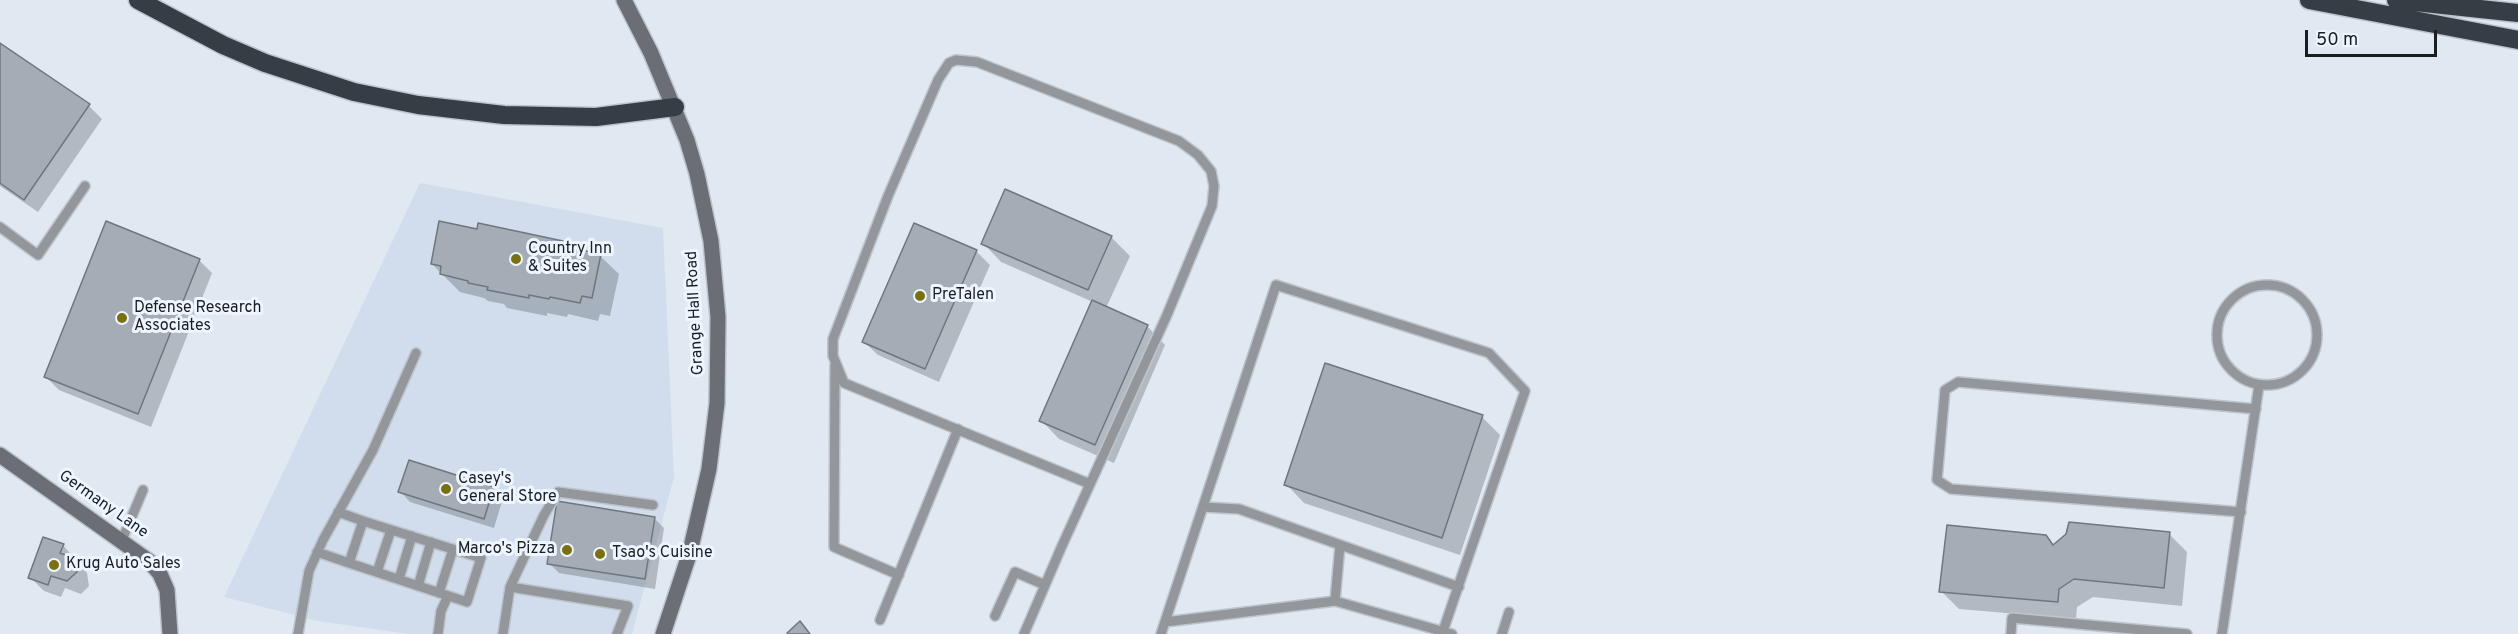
<!DOCTYPE html>
<style>
body{margin:0}
#map{position:relative;width:2518px;height:634px;overflow:hidden;background:#e0e8f2;font-family:Overpass,sans-serif}
canvas{display:block}
.scale{position:absolute;left:2305px;top:30px;width:132px;height:27px;box-sizing:border-box;border:3px solid #1b1e21;border-top:0;padding-left:8px;font-size:18px;line-height:21px;white-space:nowrap;color:#1b1e21;-webkit-text-stroke:4px #edf5ff;paint-order:stroke}
</style>
<div id="map">
<canvas width="2518" height="634"></canvas>
<div class="scale">50 m</div>
</div>
<script>
const context = document.querySelector('canvas').getContext('2d');
context.lineJoin = 'round';
function fillPath(path, color) { context.fillStyle = color; context.fill(path, 'evenodd'); }
const toPath = rows => new Path2D(rows.map(r => 'M' + r).join(''));
function trace(path, color, width, dash) { context.strokeStyle = color; context.lineWidth = width; context.lineCap = dash ? 'butt' : 'round'; context.setLineDash(dash || []); context.stroke(path); }
function label(font, color, halo, rows, align = 'center') {
  context.font = font + ' Overpass,sans-serif'; context.lineWidth = 6; context.setLineDash([]); context.textBaseline = 'middle'; context.strokeStyle = halo; context.fillStyle = color; for (const [text, x, y, turn = 0] of rows) {
    context.save(); context.translate(x, y); context.rotate((+turn || 0) * Math.PI / 180); context.textAlign = isNaN(turn) ? turn : align; if (halo) context.strokeText(text, 0, 0); context.fillText(text, 0, 0); context.restore();
  }
}
fillPath(toPath([
 [420,183,663,228,674,477,632,634,409,634,318,621,224,597]
]), '#d1dded');
fillPath(toPath([
 [0,45,89,106,102,119,38,212,0,186],
 [479,231,562,242,569,249,600,256,619,274,610,316,600,314,598,321,568,314,567,317,547,313,547,316,507,308,504,304,488,301,484,298,460,292,432,264],
 [1111,237,1130,256,1106,308,1147,326,1165,345,1114,463,1059,439,1041,420,1093,302,1001,262,983,243],
 [976,251,990,265,939,382,878,355,864,342],
 [199,260,212,273,151,427,59,390,45,376],
 [1482,417,1500,435,1460,555,1304,503,1286,484],
 [493,488,503,498,494,528,410,502,400,491],
 [654,518,664,528,655,589,559,573,549,563],
 [2169,534,2187,552,2182,606,2093,597,2077,607,2076,619,1959,609,1941,591,2045,536,2054,546],
 [63,545,87,573,89,586,81,594,65,588,61,597,44,591,30,577]
]), '#0003');
const building = toPath([
 [0,43,90,104,24,200,0,183,0,43],
 [1005,189,1112,236,1088,290,981,244,1005,189],
 [106,221,200,259,138,414,44,377,106,221],
 [439,221,477,229,478,223,563,241,562,246,601,254,592,298,582,296,580,303,550,297,549,299,529,295,529,298,487,290,488,287,468,283,468,281,440,274,441,266,431,264,439,221],
 [914,223,977,250,925,369,862,342,914,223],
 [1092,300,1148,325,1095,445,1039,421,1092,300],
 [1325,363,1483,415,1442,538,1284,485,1325,363],
 [409,460,494,487,484,519,398,492,409,460],
 [557,501,655,517,645,579,547,564,557,501],
 [2069,522,2170,532,2164,588,2074,579,2059,589,2058,602,1939,592,1947,525,2046,535,2053,545,2066,534,2069,522],
 [43,537,64,544,60,553,74,558,77,572,67,581,51,576,48,585,28,578,43,537],
 [800,621,810,634,788,634,787,633,800,621]
]);
fillPath(building, '#a5acb5');
trace(building, '#6f767e', 1.5);
const lane = toPath([
 [0,227,38,255,85,186],
 '2217 335a50 50 0 1 1 100 0a50 50 0 1 1-100 0Z',
 [835,365,834,547,899,575],
 [1203,507,1239,509,1459,587],
 [338,512,363,521],
 [2241,512,1951,489,1937,480,1945,390,1958,382,2256,409],
 [363,521,481,558,467,602,349,563,363,521],
 [122,540,143,490],
 [317,552,349,563],
 [377,572,391,530],
 [399,579,412,536],
 [418,586,431,542],
 [510,587,544,515,558,492,653,505],
 [439,593,453,549],
 [1335,601,1340,545],
 [995,616,1015,572,1045,585],
 [880,620,958,429],
 [1165,622,1335,601,1452,634],
 [298,634,309,571,323,540,373,450,416,353],
 [438,634,441,611,448,596],
 [503,634,510,587,628,606,617,634],
 [1024,634,1061,548,1167,315,1212,206,1214,186,1211,171,1198,155,1179,141,977,62,956,60,949,63,938,80,888,196,833,339,833,356,844,383,1090,484],
 [1161,634,1276,285,1489,353,1525,391,1442,634],
 [1502,634,1509,612],
 [2011,634,2012,618,2187,634],
 [2222,634,2259,385]
]);
const secondary = toPath([
 [624,0,651,53,687,140,697,174,711,241,718,317,717,403,709,469,690,552,663,634],
 [0,455,149,561,160,574,167,590,170,634]
]);
const highway = toPath([
 [138,0,223,45,265,63,354,92,418,105,504,115,596,117,675,107],
 [2309,0,2518,40],
 [2396,0,2518,13]
]);
trace(lane, '#bdc4cc', 12);
trace(secondary, '#bdc4cc', 18);
trace(highway, '#bdc4cc', 21);
trace(lane, '#93969a', 9);
trace(secondary, '#6b6f75', 15);
trace(highway, '#373d45', 18);
for (const [x, y, r, color] of [
 [516,259,6,"#797010"],
 [920,296,6,"#797010"],
 [122,318,6,"#797010"],
 [446,489,6,"#797010"],
 [567,550,6,"#797010"],
 [600,554,6,"#797010"],
 [54,565,6,"#797010"]
]) { const dot = new Path2D(); dot.arc(x, y, r, 0, 2 * Math.PI); context.fillStyle = color; context.fill(dot); trace(dot, '#edf5ff', 2); }
label('16px', '#1b1e21', '#edf5ff', [
 ["Country Inn",528,250],
 ["& Suites",528,268],
 ["PreTalen",932,296],
 ["Defense Research",134,309],
 ["Associates",134,327],
 ["Casey's",458,480],
 ["General Store",458,498],
 ["Marco's Pizza",555,550,"right"],
 ["Tsao's Cuisine",612,554],
 ["Krug Auto Sales",66,565]
], 'left');
label('16px', '#1b1e21', '#edf5ff', [
 ["Grange Hall Road",696,313,-93],
 ["Germany Lane",103,505,35]
]);
</script>
